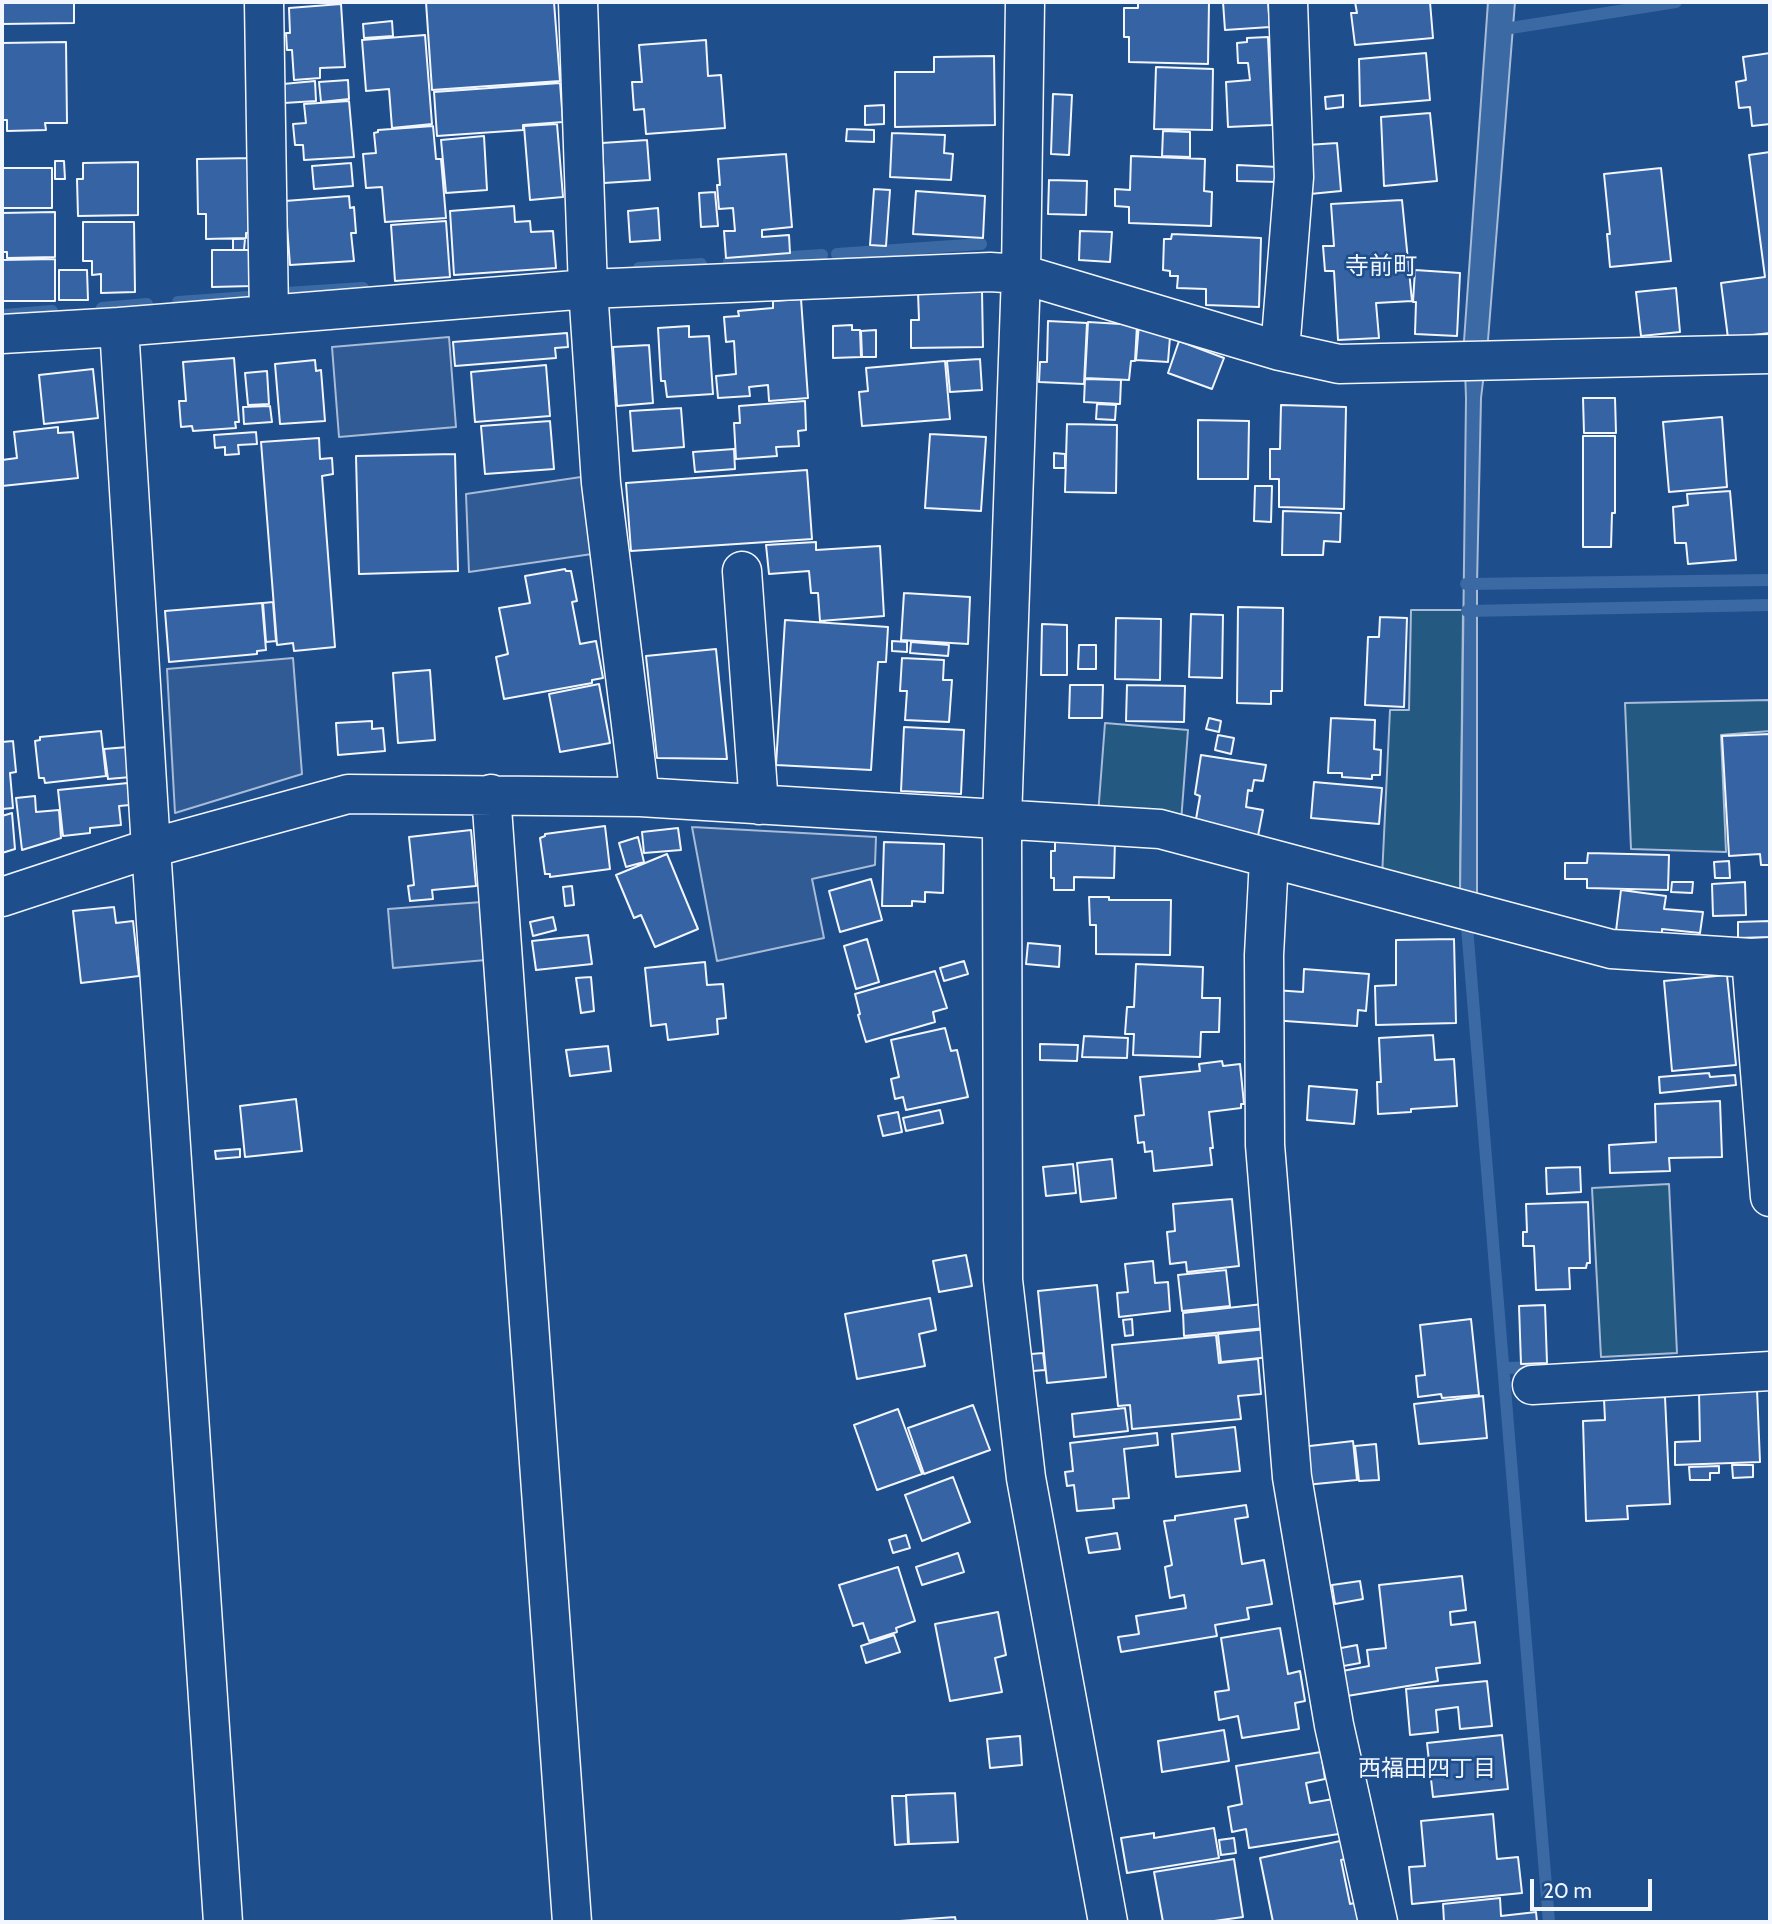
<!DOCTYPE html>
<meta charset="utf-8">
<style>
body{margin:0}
#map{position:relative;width:1772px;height:1924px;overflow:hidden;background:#1f4e8c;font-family:Cabin,sans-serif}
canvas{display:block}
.frame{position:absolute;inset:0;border:4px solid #f2f6ff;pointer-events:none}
.scale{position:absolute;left:1530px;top:1879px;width:122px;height:32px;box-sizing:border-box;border:4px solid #f2f6ff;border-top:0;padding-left:9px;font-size:21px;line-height:24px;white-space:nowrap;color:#f2f6ff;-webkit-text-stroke:5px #1f4e8c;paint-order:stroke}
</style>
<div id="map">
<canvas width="1772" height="1924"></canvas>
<div class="frame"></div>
<div class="scale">20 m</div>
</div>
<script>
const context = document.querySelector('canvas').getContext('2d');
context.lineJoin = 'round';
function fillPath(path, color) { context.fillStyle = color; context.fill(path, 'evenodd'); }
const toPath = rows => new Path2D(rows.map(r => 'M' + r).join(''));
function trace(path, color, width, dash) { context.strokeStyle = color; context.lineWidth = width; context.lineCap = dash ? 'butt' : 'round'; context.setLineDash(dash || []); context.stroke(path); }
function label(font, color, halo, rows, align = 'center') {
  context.font = font + ' Cabin,"Noto Sans JP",sans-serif'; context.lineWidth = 5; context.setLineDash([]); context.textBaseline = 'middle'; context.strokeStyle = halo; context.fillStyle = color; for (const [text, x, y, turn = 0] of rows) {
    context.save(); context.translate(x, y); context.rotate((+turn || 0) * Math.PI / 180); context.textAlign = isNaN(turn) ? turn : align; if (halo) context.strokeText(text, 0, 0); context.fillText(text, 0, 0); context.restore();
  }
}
const green = toPath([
 [1411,610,1463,610,1460,897,1382,877,1390,710,1409,710,1411,610],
 [1770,700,1770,731,1721,735,1726,852,1631,849,1625,703,1770,700],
 [1105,723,1188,730,1181,822,1098,815,1105,723],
 [1669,1184,1677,1353,1601,1357,1592,1188,1669,1184]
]);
fillPath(green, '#245a82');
trace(green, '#a8bbd7', 2);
const parking = toPath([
 [449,337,456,427,339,437,332,347,449,337],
 [581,477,592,554,469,572,466,494,581,477],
 [293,658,302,774,175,813,167,669,293,658],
 [692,827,876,837,875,865,812,879,824,938,717,961,692,827],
 [482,902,486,960,393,968,388,909,482,902]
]);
fillPath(parking, '#305b95');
trace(parking, '#a8bbd7', 2);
const water = toPath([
 [1488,2,1515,2,1488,340,1481,398,1477,584,1477,901,1460,897,1466,398,1464,341,1488,2]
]);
fillPath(water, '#3b69a3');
trace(water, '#a8bbd7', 2);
trace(toPath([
 [1498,30,1676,2],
 [837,254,981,244],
 [729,261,822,255],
 [639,268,701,264],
 [286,293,363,288],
 [178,302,249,297],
 [102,308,147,304],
 [4,315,52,311],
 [1466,584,1770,580],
 [1467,611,1770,605],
 [1467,927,1549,1922],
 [1505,1368,1541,1367]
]), '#3b69a3', 12);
const building = toPath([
 [2,2,74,2,74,23,2,24,2,2],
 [426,2,554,2,560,81,432,90,426,2],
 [1138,2,1209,2,1208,64,1129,62,1129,37,1124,37,1124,8,1138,8,1138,2],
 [1223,2,1268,2,1270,27,1225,30,1223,2],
 [1355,2,1430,2,1433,38,1355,45,1351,13,1357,13,1355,2],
 [341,4,345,67,320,68,320,78,294,80,292,50,287,50,286,33,290,33,289,8,341,4],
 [392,21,393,36,364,38,363,24,392,21],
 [425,35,432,124,392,128,389,89,366,91,362,40,425,35],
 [1268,37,1272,125,1228,127,1226,82,1250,80,1248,63,1238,63,1237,43,1247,42,1247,38,1268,37],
 [706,40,708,76,721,75,725,128,646,134,644,109,634,110,632,82,642,82,639,45,706,40],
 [66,42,67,123,45,123,46,130,7,131,7,120,2,120,2,43,66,42],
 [1426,53,1430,100,1360,106,1359,59,1426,53],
 [1770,53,1770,124,1752,126,1750,107,1739,108,1736,82,1746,80,1743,57,1770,53],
 [994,56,995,125,895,127,895,72,934,72,934,57,994,56],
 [1156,67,1213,69,1212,130,1154,129,1156,67],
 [348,80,349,99,321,102,319,82,348,80],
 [315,81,316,101,284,103,283,84,315,81],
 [560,83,563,122,523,125,523,130,437,136,434,92,560,83],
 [1053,94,1072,95,1069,155,1051,154,1053,94],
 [1343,95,1343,107,1326,109,1325,97,1343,95],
 [349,101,354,157,304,160,303,145,295,145,293,124,306,123,304,104,349,101],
 [884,105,884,124,865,125,865,106,884,105],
 [1430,113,1437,181,1384,186,1381,117,1430,113],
 [557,124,563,197,530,200,524,126,557,124],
 [433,126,436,159,441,159,446,218,385,222,382,187,366,188,363,154,376,153,374,133,378,132,378,130,433,126],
 [847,129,874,130,874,142,846,141,847,129],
 [1163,131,1190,132,1190,157,1162,156,1163,131],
 [892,133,945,135,944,153,953,154,951,180,890,177,892,133],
 [484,136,487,190,446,193,441,140,484,136],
 [647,140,650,180,604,183,602,143,647,140],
 [1337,143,1341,191,1310,194,1307,145,1337,143],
 [1770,152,1770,333,1728,338,1721,283,1765,277,1749,155,1770,152],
 [786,154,792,227,762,230,762,237,789,235,790,253,726,258,724,231,735,231,733,208,719,209,717,185,720,185,718,159,786,154],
 [1131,156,1205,159,1204,191,1212,192,1211,226,1129,223,1129,207,1115,206,1115,189,1130,190,1131,156],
 [252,158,257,232,246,233,246,238,206,239,206,214,198,214,197,159,252,158],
 [55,161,64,161,65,179,55,179,55,161],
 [138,162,138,215,78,216,77,179,83,179,83,163,138,162],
 [351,163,353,186,314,189,312,166,351,163],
 [1237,165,1278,167,1278,182,1237,181,1237,165],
 [2,168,52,168,52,208,2,208,2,168],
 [1661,168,1671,261,1610,267,1607,234,1610,234,1604,174,1661,168],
 [1049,180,1087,181,1086,215,1048,214,1049,180],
 [874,189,890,190,886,246,870,245,874,189],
 [916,191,985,196,983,238,913,234,916,191],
 [715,192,718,226,701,227,699,193,715,192],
 [349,196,350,208,354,207,356,233,351,233,354,261,290,265,285,201,349,196],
 [1402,200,1412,301,1376,303,1379,338,1338,340,1334,271,1325,271,1323,246,1334,246,1331,204,1402,200],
 [514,206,515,222,530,221,531,232,553,231,556,268,454,275,450,211,514,206],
 [658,208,660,240,630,242,628,211,658,208],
 [55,212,55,257,7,258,7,252,2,252,2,213,55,212],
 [446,221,450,277,395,281,391,225,446,221],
 [83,222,134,222,135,292,101,293,101,274,92,275,92,261,83,261,83,222],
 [1080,231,1112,232,1110,262,1079,260,1080,231],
 [1172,234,1261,238,1259,307,1206,305,1206,289,1177,288,1178,276,1170,276,1170,271,1163,270,1164,239,1171,239,1172,234],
 [233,239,245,239,244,250,233,250,233,239],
 [212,250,251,250,252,286,212,287,212,250],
 [55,259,55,301,2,301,2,260,55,259],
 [59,270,87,270,88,300,59,300,59,270],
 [1415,270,1460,273,1457,336,1415,334,1416,302,1413,302,1415,270],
 [1676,288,1680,332,1641,336,1636,292,1676,288],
 [982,291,983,347,911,348,911,320,919,320,918,292,982,291],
 [801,299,808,398,769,401,768,385,749,387,750,396,718,398,716,376,736,374,734,341,726,342,724,317,739,316,738,311,773,308,773,301,801,299],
 [1048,321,1087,323,1084,384,1039,382,1040,362,1047,362,1048,321],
 [1088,322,1137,325,1135,361,1131,361,1129,380,1085,378,1088,322],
 [1139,324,1170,337,1168,362,1136,360,1139,324],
 [852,325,852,330,860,330,861,357,833,358,833,326,852,325],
 [689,326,689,337,709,336,713,394,667,397,665,381,661,381,658,328,689,326],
 [876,330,876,357,862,357,861,331,876,330],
 [567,333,568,347,555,348,556,358,455,366,453,342,567,333],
 [1179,341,1224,358,1212,389,1168,373,1179,341],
 [649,345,653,403,617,406,613,347,649,345],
 [234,358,239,422,235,422,236,428,193,431,192,426,181,427,179,401,186,401,183,362,234,358],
 [980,359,982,390,950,392,947,361,980,359],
 [315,360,316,371,321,370,325,421,280,424,275,364,315,360],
 [945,361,950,419,862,426,859,392,868,391,866,368,945,361],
 [546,365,550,416,475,422,471,372,546,365],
 [93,369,98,418,44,424,39,375,93,369],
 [267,371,269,404,248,405,245,373,267,371],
 [1085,379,1121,380,1120,404,1084,402,1085,379],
 [1583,398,1615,398,1616,433,1584,433,1583,398],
 [805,401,806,430,798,431,799,446,776,447,777,456,736,459,734,423,740,423,739,406,805,401],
 [1097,404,1116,405,1115,420,1096,419,1097,404],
 [1281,405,1346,407,1344,509,1279,507,1279,479,1270,479,1270,449,1280,449,1281,405],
 [270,406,272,422,244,424,243,407,270,406],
 [681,408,684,447,633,451,630,411,681,408],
 [1722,417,1727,487,1669,492,1663,422,1722,417],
 [1198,420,1249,421,1248,479,1198,479,1198,420],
 [550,421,554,469,485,474,481,426,550,421],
 [1067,424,1117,425,1116,493,1065,492,1067,424],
 [58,427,58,433,73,432,78,478,2,486,2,460,17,458,14,432,58,427],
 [256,432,257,444,238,445,239,454,225,455,225,447,215,448,214,435,256,432],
 [930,434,986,437,981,511,925,508,930,434],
 [1583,436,1615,436,1615,513,1612,513,1611,547,1583,547,1583,436],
 [319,438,320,459,332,458,333,474,322,476,335,647,294,651,293,643,277,645,261,442,319,438],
 [734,449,735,469,695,472,693,452,734,449],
 [1054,453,1065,454,1065,468,1054,468,1054,453],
 [455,454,458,571,359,574,356,456,455,454],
 [807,470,812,539,631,551,626,483,807,470],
 [1255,486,1272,486,1271,522,1254,521,1255,486],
 [1730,491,1736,560,1688,564,1686,543,1675,543,1673,507,1688,505,1687,494,1730,491],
 [1283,511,1341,513,1340,542,1324,541,1323,555,1282,555,1283,511],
 [816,542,816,550,880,546,884,616,820,621,818,593,811,593,809,571,769,574,766,545,816,542],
 [565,569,566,571,571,571,577,601,572,602,580,644,596,641,603,678,592,680,592,683,504,699,496,657,508,654,499,608,530,603,525,576,565,569],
 [904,593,970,597,968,644,901,640,904,593],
 [273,602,276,641,266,642,263,603,273,602],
 [262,603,266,650,257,651,257,654,169,662,165,611,262,603],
 [1238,607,1283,608,1282,691,1271,691,1271,704,1237,703,1238,607],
 [1191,614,1223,615,1222,678,1189,677,1191,614],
 [1380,617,1407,618,1404,707,1365,705,1368,637,1379,637,1380,617],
 [1116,618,1161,619,1160,680,1115,679,1116,618],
 [785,620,888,627,886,662,878,662,871,770,776,765,785,620],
 [1042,624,1067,625,1067,675,1041,675,1042,624],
 [892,641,907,642,907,652,892,651,892,641],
 [911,642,949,645,948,656,910,653,911,642],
 [1079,645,1096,645,1096,669,1078,669,1079,645],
 [716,649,727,759,657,758,646,656,716,649],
 [902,658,944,660,943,680,952,680,949,722,905,720,907,691,900,691,902,658],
 [430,670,435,740,398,743,393,673,430,670],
 [599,684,610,743,560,752,549,694,599,684],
 [1070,685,1103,685,1102,718,1069,718,1070,685],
 [1127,685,1185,686,1184,722,1126,721,1127,685],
 [1209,718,1221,721,1219,732,1206,729,1209,718],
 [1331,718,1375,720,1374,749,1381,750,1380,775,1372,775,1372,779,1342,777,1342,773,1328,773,1331,718],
 [372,721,372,729,383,728,385,751,338,755,336,723,372,721],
 [904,727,964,730,961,794,901,791,904,727],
 [101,731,106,776,45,783,44,778,39,778,35,741,40,740,40,737,101,731],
 [1770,734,1770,865,1761,865,1760,854,1729,856,1722,736,1770,734],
 [1218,735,1234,738,1231,754,1215,750,1218,735],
 [13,741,16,772,10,773,13,808,2,809,2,742,13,741],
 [128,747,131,777,108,779,104,749,128,747],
 [1201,755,1266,765,1263,781,1254,780,1252,791,1248,790,1246,807,1263,810,1257,841,1195,825,1200,796,1195,794,1201,755],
 [1314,782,1382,788,1379,824,1311,818,1314,782],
 [128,783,130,805,119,806,121,825,90,828,90,833,63,836,58,790,128,783],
 [35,796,36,812,59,810,61,838,22,850,16,798,35,796],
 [12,813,15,849,2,853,2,816,12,813],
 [605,826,610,869,550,877,550,874,545,874,540,838,545,836,545,834,605,826],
 [678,828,681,850,644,853,642,832,678,828],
 [471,830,476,886,432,890,433,899,410,901,408,886,414,885,409,837,471,830],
 [638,837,644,862,626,867,619,843,638,837],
 [1055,838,1115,839,1114,878,1074,877,1074,890,1054,890,1054,878,1051,878,1051,851,1055,851,1055,838],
 [884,842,944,844,943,893,925,892,925,902,912,901,912,906,882,906,884,842],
 [1588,853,1669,855,1668,890,1587,888,1587,879,1565,879,1565,863,1587,863,1588,853],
 [667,854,698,929,655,947,641,915,634,918,616,875,667,854],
 [1729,861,1730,878,1715,878,1714,862,1729,861],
 [871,879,882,920,840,932,829,891,871,879],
 [1672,882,1693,882,1692,893,1671,892,1672,882],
 [1745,882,1746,915,1713,916,1712,884,1745,882],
 [572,886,574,905,565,906,563,887,572,886],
 [1621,890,1666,896,1664,909,1703,912,1700,933,1662,929,1662,936,1616,931,1621,890],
 [1089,897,1109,897,1109,900,1171,900,1170,955,1096,954,1096,925,1090,925,1089,897],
 [114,907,116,923,133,921,139,976,81,983,73,911,114,907],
 [553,917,556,930,533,936,530,922,553,917],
 [1770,921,1770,937,1738,938,1738,922,1770,921],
 [588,935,592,964,536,970,532,941,588,935],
 [867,939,879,982,856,989,844,946,867,939],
 [1454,939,1456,1023,1376,1025,1375,986,1396,985,1396,940,1454,939],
 [1028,943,1060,946,1059,967,1026,964,1028,943],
 [964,961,968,974,944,981,940,968,964,961],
 [705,962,707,985,723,984,726,1018,717,1019,718,1034,668,1040,666,1024,651,1026,645,968,705,962],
 [1136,964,1203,967,1202,998,1220,998,1219,1032,1201,1032,1200,1057,1133,1055,1134,1034,1125,1034,1127,1007,1134,1007,1136,964],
 [1304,969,1369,974,1366,1011,1358,1010,1357,1026,1271,1020,1274,990,1303,992,1304,969],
 [935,971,947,1008,933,1012,935,1022,866,1042,858,1015,860,1014,855,994,935,971],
 [1727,975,1736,1065,1672,1071,1664,981,1727,975],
 [591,977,594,1011,581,1013,576,978,591,977],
 [945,1028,951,1051,957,1050,968,1097,906,1110,903,1097,895,1099,891,1079,899,1077,891,1040,945,1028],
 [1433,1035,1435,1060,1454,1059,1457,1106,1411,1109,1411,1112,1378,1114,1377,1082,1381,1082,1379,1038,1433,1035],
 [1084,1036,1128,1038,1127,1058,1082,1057,1084,1036],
 [1040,1044,1078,1045,1077,1061,1040,1060,1040,1044],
 [608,1046,611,1071,570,1076,566,1050,608,1046],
 [1222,1061,1223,1066,1240,1064,1244,1104,1241,1104,1241,1108,1209,1112,1213,1148,1210,1148,1212,1165,1154,1171,1152,1151,1145,1152,1144,1142,1138,1143,1135,1116,1144,1115,1140,1077,1200,1071,1199,1064,1222,1061],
 [1709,1073,1710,1077,1735,1075,1736,1085,1660,1093,1659,1077,1709,1073],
 [1309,1086,1357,1090,1354,1124,1307,1120,1309,1086],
 [296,1099,302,1151,245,1157,240,1106,296,1099],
 [1720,1101,1722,1157,1669,1158,1670,1171,1610,1173,1609,1145,1656,1142,1655,1104,1720,1101],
 [940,1110,943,1123,906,1131,903,1118,940,1110],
 [898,1112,902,1132,883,1136,878,1116,898,1112],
 [240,1149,240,1157,216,1159,215,1151,240,1149],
 [1112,1159,1116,1198,1081,1202,1077,1163,1112,1159],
 [1073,1164,1076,1193,1046,1196,1043,1167,1073,1164],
 [1580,1167,1581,1192,1547,1194,1546,1168,1580,1167],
 [1232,1199,1239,1266,1187,1272,1186,1262,1170,1264,1167,1232,1175,1231,1173,1204,1232,1199],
 [1588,1202,1590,1263,1587,1263,1586,1268,1569,1268,1570,1289,1536,1290,1534,1246,1523,1246,1523,1232,1527,1232,1526,1204,1588,1202],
 [966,1255,972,1286,939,1292,933,1261,966,1255],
 [1153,1261,1155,1283,1168,1282,1170,1311,1119,1317,1117,1293,1128,1292,1125,1264,1153,1261],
 [1226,1270,1230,1306,1182,1311,1178,1275,1226,1270],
 [1097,1285,1106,1377,1047,1383,1038,1291,1097,1285],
 [930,1298,936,1330,919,1334,925,1366,857,1379,845,1314,930,1298],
 [1263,1304,1265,1328,1184,1336,1183,1313,1263,1304],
 [1545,1305,1547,1363,1521,1364,1519,1306,1545,1305],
 [1132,1319,1133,1335,1125,1336,1123,1320,1132,1319],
 [1471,1319,1479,1395,1442,1398,1441,1394,1418,1397,1416,1376,1425,1375,1420,1325,1471,1319],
 [1267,1329,1270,1357,1221,1362,1218,1334,1267,1329],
 [1216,1335,1219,1363,1258,1359,1261,1394,1238,1396,1241,1419,1132,1429,1130,1405,1118,1406,1112,1345,1216,1335],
 [1043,1353,1045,1370,1033,1371,1031,1354,1043,1353],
 [1757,1389,1760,1462,1675,1465,1675,1442,1700,1441,1699,1392,1757,1389],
 [1483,1396,1487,1438,1419,1444,1414,1404,1483,1396],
 [1665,1397,1670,1504,1627,1506,1628,1519,1586,1521,1583,1421,1605,1420,1604,1399,1665,1397],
 [973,1405,990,1450,924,1474,908,1428,973,1405],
 [1125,1408,1128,1431,1074,1437,1072,1414,1125,1408],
 [898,1409,922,1474,877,1490,854,1425,898,1409],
 [1235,1427,1240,1471,1176,1477,1172,1434,1235,1427],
 [1157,1433,1158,1445,1124,1449,1129,1498,1113,1499,1114,1508,1077,1511,1074,1485,1067,1486,1065,1472,1073,1471,1070,1443,1157,1433],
 [1353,1441,1357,1480,1305,1485,1301,1447,1353,1441],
 [1376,1444,1379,1480,1359,1481,1355,1446,1376,1444],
 [1732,1465,1753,1465,1753,1477,1733,1478,1732,1465],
 [1719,1466,1719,1473,1710,1473,1710,1480,1690,1480,1689,1467,1719,1466],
 [953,1477,970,1522,922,1541,905,1495,953,1477],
 [1246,1505,1248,1517,1235,1519,1242,1564,1264,1560,1272,1604,1247,1608,1249,1619,1215,1625,1217,1636,1121,1652,1118,1637,1139,1634,1136,1616,1186,1608,1184,1595,1170,1598,1165,1567,1172,1565,1164,1521,1175,1520,1175,1516,1246,1505],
 [1117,1533,1120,1549,1089,1553,1086,1538,1117,1533],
 [906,1535,910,1548,893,1553,889,1540,906,1535],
 [958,1553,964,1572,922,1585,916,1567,958,1553],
 [898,1567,915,1621,896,1628,897,1632,869,1641,863,1623,853,1626,839,1585,898,1567],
 [1462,1576,1466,1610,1450,1612,1451,1625,1475,1622,1480,1663,1436,1668,1438,1681,1341,1697,1337,1672,1369,1666,1367,1650,1386,1648,1379,1585,1462,1576],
 [1360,1581,1363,1599,1335,1604,1332,1585,1360,1581],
 [998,1612,1006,1655,995,1658,1002,1692,950,1701,935,1624,998,1612],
 [1280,1628,1288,1674,1300,1671,1305,1701,1295,1703,1299,1729,1242,1738,1238,1716,1219,1720,1215,1692,1229,1690,1221,1638,1280,1628],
 [894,1635,900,1652,866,1663,861,1646,894,1635],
 [1357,1645,1360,1663,1338,1667,1336,1649,1357,1645],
 [1487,1681,1492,1726,1460,1729,1458,1707,1436,1710,1438,1732,1410,1735,1406,1689,1487,1681],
 [1224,1730,1229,1761,1162,1772,1158,1741,1224,1730],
 [1502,1735,1508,1789,1433,1797,1427,1743,1502,1735],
 [1020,1736,1022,1765,990,1768,987,1739,1020,1736],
 [1321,1752,1325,1779,1306,1783,1310,1803,1339,1798,1345,1833,1249,1848,1246,1829,1232,1832,1228,1807,1242,1804,1236,1766,1321,1752],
 [955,1793,958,1842,909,1844,906,1795,955,1793],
 [892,1796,906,1796,908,1844,895,1845,892,1796],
 [1493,1814,1497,1859,1518,1857,1522,1893,1412,1904,1409,1867,1425,1866,1421,1821,1493,1814],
 [1214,1828,1219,1858,1127,1873,1121,1838,1154,1833,1154,1838,1214,1828],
 [1234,1838,1236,1853,1221,1855,1219,1840,1234,1838],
 [1345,1840,1349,1858,1341,1860,1350,1904,1359,1902,1363,1922,1273,1922,1260,1858,1345,1840],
 [1234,1859,1243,1917,1207,1922,1163,1922,1154,1872,1234,1859],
 [1500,1898,1501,1916,1536,1912,1537,1922,1444,1922,1443,1904,1500,1898],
 [955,1917,956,1922,886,1922,955,1917]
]);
fillPath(building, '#3563a3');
trace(building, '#f2f6ff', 2);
const minor = toPath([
 [264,2,269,315],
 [578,2,588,289,601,483,640,797],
 [1025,2,1021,274,1002,820,1003,1280,1026,1478,1108,1922],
 [119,327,151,848,223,1922],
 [2,334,119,327,588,289,990,272,1021,274,1280,351,1339,364,1770,354],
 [1280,351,1294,177,1288,2],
 [742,571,759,805],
 [491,794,572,1922],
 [1269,859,1264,955,1265,1145,1292,1477,1334,1725,1378,1922],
 [2,897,151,848,348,794,640,797,1160,829,1611,949,1751,958,1770,957],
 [1751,958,1770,1197],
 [1532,1385,1770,1371]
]);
trace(minor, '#f2f6ff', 41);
trace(minor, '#1f4e8c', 38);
label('23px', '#f2f6ff', '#1f4e8c', [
 ["西福田四丁目",1427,1769]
]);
label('24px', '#f2f6ff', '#1f4e8c', [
 ["寺前町",1381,267]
]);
</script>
